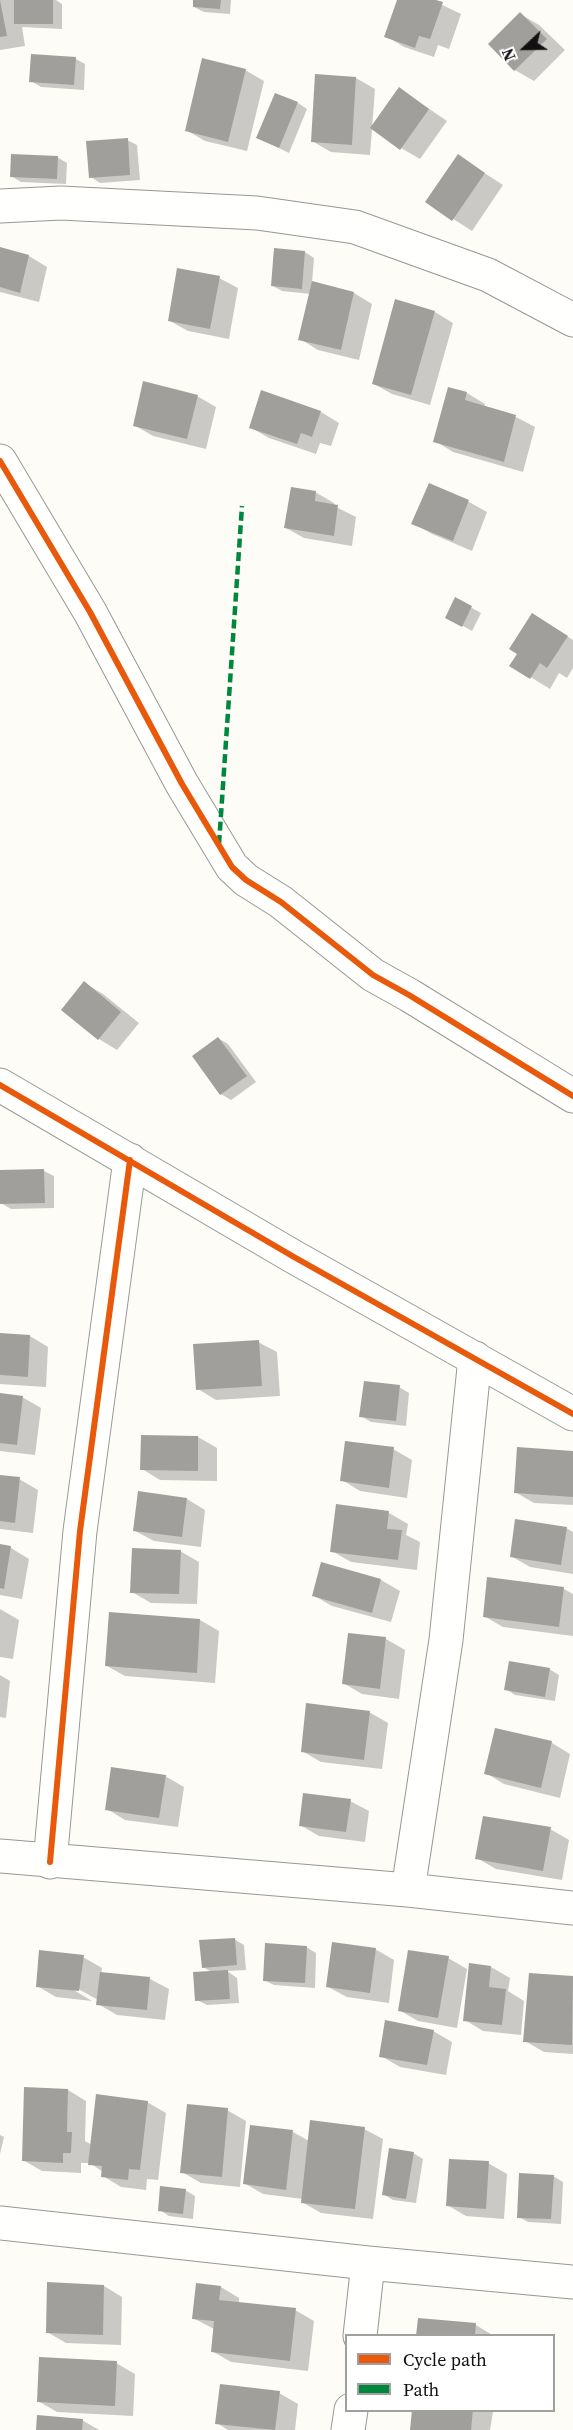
<!DOCTYPE html>
<style>
body{margin:0}
#map{position:relative;width:573px;height:2430px;overflow:hidden;background:#fdfcf7;font-family:"Source Serif 4",serif}
canvas{display:block}
.legend{position:absolute;left:345px;top:2334px;width:210px;height:78px;box-sizing:border-box;background:#fff;border:2px solid #a0a0a0;margin:0;padding:8px 10px;list-style:none;font-size:18px;color:#111}
.legend li{display:flex;align-items:center;gap:12px;height:30px}
.legend b{width:30px;border:2px solid #a0a0a0}
.north{position:absolute;left:495px;top:18px;width:60px;height:60px;-webkit-text-stroke:4px #fff;paint-order:stroke;rotate:248deg;font-size:16px;font-weight:700;line-height:24px;text-align:center;color:#111}
.north::after{content:'';display:block;margin:auto;width:21px;height:27px;background:#111;clip-path:polygon(50% 0,100% 100%,50% 72%,0 100%)}
</style>
<div id="map">
<canvas width="573" height="2430"></canvas>
<ul class="legend">
<li><b style="height:8px;background:#e8590c"></b>Cycle path</li>
<li><b style="height:8px;background:#00873e"></b>Path</li>
</ul>
<div class="north">N</div>
</div>
<script>
const context = document.querySelector('canvas').getContext('2d');
context.lineJoin = 'round';
function fillPath(path, color) { context.fillStyle = color; context.fill(path, 'evenodd'); }
const toPath = rows => new Path2D(rows.map(r => 'M' + r).join(''));
function trace(path, color, width, dash) { context.strokeStyle = color; context.lineWidth = width; context.lineCap = dash ? 'butt' : 'round'; context.setLineDash(dash || []); context.stroke(path); }
fillPath(toPath([
 [0,0,56,0,62,4,62,29,22,27,25,46,0,50],
 [195,0,231,0,230,14,204,12,194,7],
 [398,0,432,0,461,14,449,49,438,45,434,57,404,47,386,36],
 [520,14,539,25,565,50,534,81,515,70,490,44],
 [76,59,85,64,84,90,41,87,31,81],
 [245,70,264,81,247,151,205,141,186,130],
 [356,78,375,89,370,155,331,152,312,141],
 [400,89,447,121,420,159,401,148],
 [298,103,307,109,289,153,258,138],
 [127,140,137,145,140,180,100,183,91,177],
 [458,156,503,185,472,231,427,202],
 [57,157,67,163,66,184,21,182,11,176],
 [0,249,29,256,47,267,39,302,0,292],
 [305,252,314,258,312,283,354,293,372,304,359,360,318,350,300,339,311,294,282,291,273,286],
 [219,278,238,288,229,339,188,331,170,321],
 [435,312,453,323,430,405,392,394,374,384],
 [262,392,321,412,339,423,331,446,320,443,316,454,269,438,250,427],
 [467,393,485,404,484,408,516,417,535,427,523,472,453,452,435,441],
 [197,396,216,407,206,449,153,436,134,425],
 [429,485,469,502,487,512,472,551,432,534,413,523],
 [315,492,334,503,334,506,356,517,352,546,304,538,286,528],
 [456,599,481,613,472,631,447,617],
 [551,626,573,640,573,668,567,678,559,673,550,689,511,665],
 [84,983,103,994,139,1023,117,1050,99,1039],
 [218,1038,228,1044,256,1082,231,1100,221,1094,194,1056],
 [44,1171,54,1176,54,1208,11,1209,1,1203],
 [0,1334,30,1336,48,1347,46,1387,0,1384],
 [258,1342,277,1352,280,1396,216,1400,198,1389],
 [399,1387,409,1393,406,1426,371,1422,361,1416],
 [0,1395,22,1397,41,1408,35,1455,0,1451],
 [198,1437,217,1448,217,1481,160,1480,142,1469],
 [393,1449,412,1460,407,1498,360,1491,342,1480],
 [573,1453,573,1505,534,1503,515,1492],
 [0,1477,19,1479,38,1490,33,1533,0,1529],
 [187,1499,205,1510,201,1547,154,1541,135,1531],
 [389,1513,408,1524,406,1535,420,1542,417,1570,351,1562,332,1551],
 [566,1528,573,1532,573,1574,530,1567,511,1556],
 [0,1546,11,1548,29,1559,22,1599,0,1595],
 [180,1551,199,1562,197,1604,151,1603,132,1592],
 [322,1564,381,1580,400,1591,391,1622,332,1606,313,1595],
 [564,1589,573,1594,573,1636,503,1627,484,1616],
 [0,1609,19,1620,13,1659,0,1657],
 [200,1620,219,1631,215,1683,125,1676,107,1666],
 [349,1635,386,1639,405,1650,399,1699,362,1694,343,1683],
 [549,1669,559,1675,555,1701,515,1695,506,1689],
 [0,1675,10,1681,6,1718,0,1717],
 [369,1712,388,1723,382,1769,321,1762,302,1751],
 [496,1729,552,1743,570,1754,560,1798,504,1784,486,1773],
 [165,1776,184,1787,178,1827,125,1820,107,1809],
 [350,1801,369,1811,365,1842,319,1836,300,1825],
 [550,1829,569,1840,562,1880,496,1869,477,1858],
 [234,1939,244,1945,246,1970,227,1971,237,1978,239,2003,207,2005,197,2000,213,1973,203,1967],
 [306,1947,316,1953,315,1988,274,1985,264,1980],
 [375,1949,394,1960,389,2003,347,1997,328,1987],
 [83,1957,102,1968,101,1974,150,1979,169,1989,165,2020,117,2015,98,2004,98,2000,73,1986,72,1989,92,2001,56,1997,37,1986],
 [448,1958,467,1969,457,2028,418,2021,399,2010],
 [491,1967,510,1978,508,1991,524,2001,521,2035,483,2031,465,2020],
 [530,1975,573,1978,573,2054,544,2052,525,2041],
 [433,2031,452,2042,446,2075,400,2067,381,2056],
 [68,2090,86,2101,85,2141,92,2145,147,2102,166,2113,158,2180,147,2179,146,2190,121,2187,103,2176,103,2172,90,2163,81,2163,81,2173,42,2171,23,2160],
 [227,2110,246,2121,240,2187,201,2183,182,2172],
 [364,2129,383,2139,373,2219,321,2213,302,2202,303,2199,263,2194,244,2183,293,2132,309,2141],
 [0,2135,4,2137,0,2154],
 [413,2153,423,2159,416,2203,393,2200,383,2194],
 [488,2163,507,2174,504,2219,466,2216,447,2205],
 [553,2176,563,2182,561,2224,528,2222,519,2217],
 [185,2190,195,2196,193,2219,169,2216,160,2210],
 [104,2286,122,2297,121,2345,66,2343,47,2332],
 [221,2287,239,2298,239,2304,295,2310,314,2321,308,2371,231,2362,212,2351,214,2329,193,2318],
 [476,2325,494,2336,418,2336],
 [116,2363,135,2374,133,2416,57,2412,38,2401],
 [279,2393,298,2404,295,2430,228,2430,217,2423],
 [414,2410,490,2410,493,2412,490,2430,411,2430],
 [82,2420,99,2430,37,2430]
]), '#0003');
fillPath(toPath([
 [0,0,7,36,0,37],
 [14,0,53,0,53,24,14,24],
 [193,0,221,0,220,9,193,7],
 [397,0,436,0,443,2,430,39,419,36,415,48,384,37],
 [520,12,547,39,514,71,488,44],
 [31,54,76,57,74,85,29,82],
 [202,58,246,69,228,142,185,131],
 [315,74,356,77,352,145,311,142],
 [399,87,429,109,400,150,370,128],
 [275,93,298,102,279,148,256,138],
 [128,138,130,175,89,178,86,141],
 [11,154,58,156,57,179,10,177],
 [458,154,485,173,452,221,425,202],
 [0,247,29,255,20,293,0,287],
 [274,248,305,251,302,289,271,286],
 [177,268,220,276,210,329,168,321],
 [312,281,354,292,341,350,298,340],
 [395,299,435,311,411,395,372,384],
 [143,381,198,395,187,439,133,426],
 [448,387,467,392,465,400,516,415,504,462,433,442],
 [261,390,321,411,312,437,301,433,297,444,249,428],
 [429,483,469,500,453,541,411,524],
 [291,487,316,491,315,501,338,505,334,536,284,528],
 [455,597,472,606,462,627,445,618],
 [532,613,568,636,547,668,540,663,530,679,509,666,517,654,509,649],
 [84,981,121,1012,98,1040,61,1010],
 [218,1037,247,1076,220,1095,192,1056],
 [44,1169,45,1203,0,1204,0,1170],
 [0,1333,30,1335,28,1377,0,1375],
 [259,1340,262,1386,196,1390,193,1344],
 [364,1381,400,1385,396,1421,359,1417],
 [0,1393,23,1396,17,1445,0,1443],
 [141,1435,198,1436,198,1471,140,1470],
 [345,1441,394,1447,389,1488,340,1481],
 [517,1447,573,1451,573,1497,514,1493],
 [0,1475,20,1477,15,1523,0,1521],
 [138,1491,187,1498,182,1537,133,1531],
 [336,1504,389,1511,387,1529,402,1530,398,1560,330,1552],
 [515,1519,567,1527,561,1565,510,1557],
 [0,1544,11,1546,4,1589,0,1588],
 [132,1548,181,1550,179,1594,130,1593],
 [321,1562,381,1579,372,1613,312,1596],
 [487,1577,564,1587,559,1627,483,1617],
 [109,1612,200,1619,197,1673,105,1666],
 [348,1633,386,1637,380,1689,342,1684],
 [509,1661,550,1668,545,1697,504,1690],
 [306,1703,370,1711,364,1760,301,1752],
 [495,1728,552,1741,541,1788,484,1774],
 [111,1767,166,1775,159,1818,105,1810],
 [303,1793,351,1799,346,1832,299,1826],
 [483,1816,551,1827,543,1871,475,1859],
 [235,1938,237,1965,202,1968,199,1940],
 [332,1942,376,1948,370,1993,326,1987],
 [265,1943,307,1946,305,1983,263,1981],
 [39,1950,84,1955,79,1991,36,1987],
 [408,1950,449,1956,438,2018,398,2011],
 [469,1963,491,1966,489,1987,506,1989,502,2025,463,2021],
 [228,1970,230,1999,195,2001,193,1972],
 [100,1972,150,1977,147,2010,96,2005],
 [529,1973,573,1976,572,2045,523,2042],
 [385,2020,434,2030,427,2065,379,2057],
 [24,2087,68,2089,67,2132,72,2132,71,2153,63,2153,63,2163,22,2161],
 [96,2094,148,2101,140,2170,129,2169,128,2180,101,2177,102,2166,88,2165],
 [187,2104,228,2108,222,2177,180,2173],
 [310,2120,365,2127,355,2209,301,2203],
 [250,2125,293,2130,286,2190,243,2184],
 [389,2148,414,2152,406,2199,382,2195],
 [449,2159,489,2161,486,2209,446,2206],
 [519,2173,554,2175,551,2219,517,2218],
 [160,2186,186,2189,183,2214,158,2211],
 [47,2282,104,2285,103,2335,46,2333],
 [196,2283,221,2286,219,2300,296,2308,290,2361,211,2352,214,2321,192,2319],
 [418,2318,476,2323,475,2336,416,2336],
 [39,2357,117,2361,115,2406,37,2402],
 [220,2384,280,2391,275,2430,215,2424],
 [412,2410,473,2410,471,2430,410,2430],
 [37,2415,83,2419,82,2430,36,2430]
]), '#a19f9c');
const street = toPath([
 [0,206,61,203,257,213,355,227,488,275,573,320],
 [0,461,90,612,182,784,232,867,246,880,281,902,373,975,409,995,573,1096],
 [0,1085,294,1257,573,1414],
 [0,1856,408,1890,573,1908],
 [50,1862,80,1531,130,1160],
 [408,1890,446,1640,475,1358],
 [0,2223,368,2263,573,2282],
 [360,2336,368,2263],
 [348,2430,351,2410]
]);
trace(street, '#979795', 35);
trace(street, '#fffffe', 33);
trace(toPath([
 [219,844,242,506]
]), '#00873e', 4.5, [9, 4.5]);
trace(toPath([
 [0,461,90,612,182,784,232,867,246,880,281,902,373,975,409,995,573,1096],
 [0,1085,294,1257,573,1414],
 [50,1862,80,1531,130,1160]
]), '#e8590c', 6);
</script>
